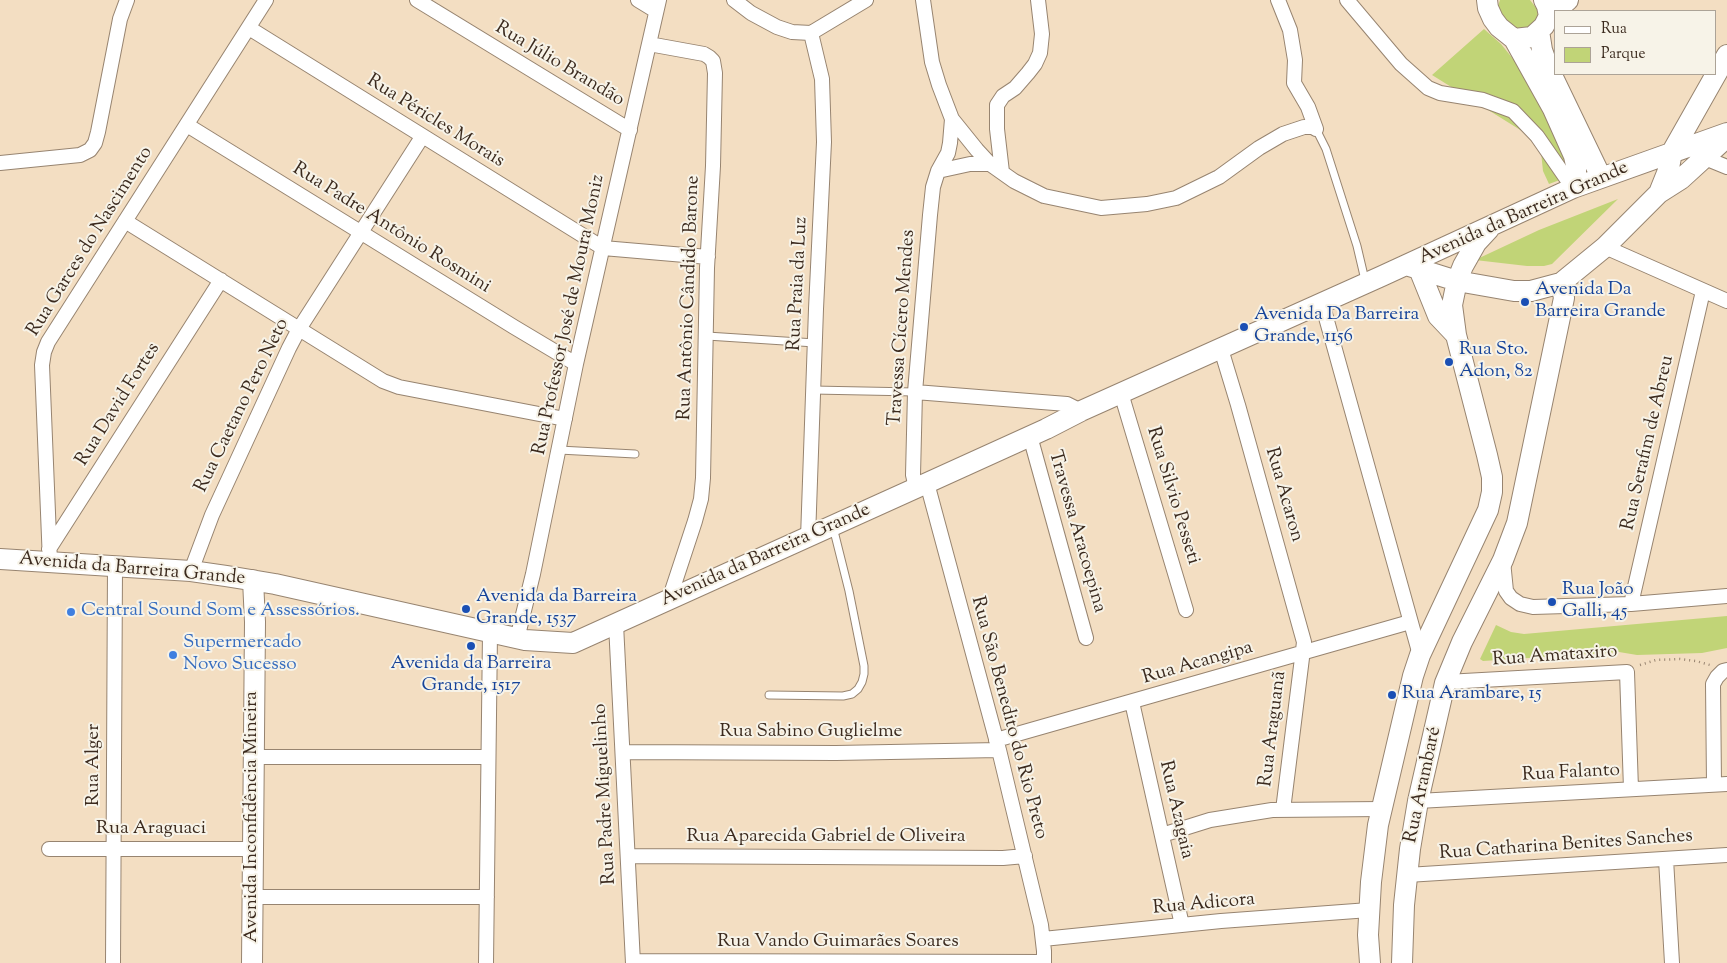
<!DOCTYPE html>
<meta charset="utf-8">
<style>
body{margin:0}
#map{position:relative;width:1727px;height:963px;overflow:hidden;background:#f3dec2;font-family:"Sorts Mill Goudy",serif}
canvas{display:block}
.legend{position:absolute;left:1554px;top:10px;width:162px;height:65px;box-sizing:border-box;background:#f7f3e8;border:1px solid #aca397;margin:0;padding:6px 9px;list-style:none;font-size:15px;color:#3b2a1e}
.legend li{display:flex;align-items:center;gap:10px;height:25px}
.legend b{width:25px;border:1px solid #aca397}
</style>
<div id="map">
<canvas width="1727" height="963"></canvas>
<ul class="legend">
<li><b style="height:6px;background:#fff"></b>Rua</li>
<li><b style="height:14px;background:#c1d477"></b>Parque</li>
</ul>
</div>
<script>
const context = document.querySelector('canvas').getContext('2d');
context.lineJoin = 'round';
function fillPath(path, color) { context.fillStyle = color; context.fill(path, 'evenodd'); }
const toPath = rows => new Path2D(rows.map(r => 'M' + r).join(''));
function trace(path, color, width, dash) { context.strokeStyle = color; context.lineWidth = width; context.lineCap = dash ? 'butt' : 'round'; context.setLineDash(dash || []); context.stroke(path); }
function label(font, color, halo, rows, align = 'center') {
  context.font = font + ' "Sorts Mill Goudy",serif'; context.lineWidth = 4; context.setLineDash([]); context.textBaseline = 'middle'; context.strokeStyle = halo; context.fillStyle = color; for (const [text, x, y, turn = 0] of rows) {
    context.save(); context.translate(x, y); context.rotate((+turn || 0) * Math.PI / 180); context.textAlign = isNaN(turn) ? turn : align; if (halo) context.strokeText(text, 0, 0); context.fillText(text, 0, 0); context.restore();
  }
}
fillPath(toPath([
 [1500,0,1530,0,1537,9,1538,15,1535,22,1529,28,1520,30,1517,28,1503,17,1498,6],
 [1484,29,1501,44,1522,70,1551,125,1570,171,1565,178,1549,184,1543,171,1541,152,1530,136,1432,75],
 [1618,199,1552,264,1544,266,1527,266,1475,260,1539,230],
 [1727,616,1727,648,1702,653,1637,655,1619,652,1483,661,1480,659,1496,625,1511,632,1524,634]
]), '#c1d477');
const lane = toPath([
 [1316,129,1326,149,1357,246,1365,280],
 [707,336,815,343],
 [813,390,915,392],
 [559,450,635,454],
 [769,695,843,696,852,694,858,689,862,682,864,674,864,666,849,591,833,527]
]);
const street = toPath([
 [417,0,630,130],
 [638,0,656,11],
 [734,0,751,13,777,27,792,32,811,33,866,0],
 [923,0,932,62,939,85,952,119,977,150,990,164,1014,181,1044,196,1101,208,1147,204,1176,198,1219,177,1259,148,1283,134,1304,127,1313,127,1316,129],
 [1278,0,1290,30,1295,60,1294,83,1308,107,1316,129],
 [1347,0,1401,64,1428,88,1440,93,1483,100,1513,111,1537,136,1573,188],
 [249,28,603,248,708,257],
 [649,44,704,54,709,57,713,61,715,73,713,166,707,268,703,478,701,499,695,521,669,600],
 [187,125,514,327,576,364],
 [1705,158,1727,167],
 [0,163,80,155,90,150,95,143,98,132,120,19,127,0],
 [938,171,970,164,990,164],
 [1002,172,997,129,997,105,1003,96,1015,88,1028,73,1035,64,1040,53,1042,34,1038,0],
 [125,221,383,381,399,387,565,419],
 [1605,247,1727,301],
 [1322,303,1420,655],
 [1221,349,1238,405,1304,642,1283,810],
 [915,392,1067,404,1081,411],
 [1121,393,1186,610],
 [1030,436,1086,638],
 [927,483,999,750,1041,925,1044,951,1044,963],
 [916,488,913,475,915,392,930,215,933,187,938,171,948,153,950,143,952,119],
 [808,538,816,309,824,142,822,79,811,33],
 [49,549,221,280],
 [1503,561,1506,591,1511,598,1520,604,1533,607,1631,604,1727,596],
 [50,562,42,365,44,352,48,342,266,0],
 [191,571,212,515,289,348,299,329,422,137],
 [1631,604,1703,291],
 [616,624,633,963],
 [517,639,533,574,576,364,659,0],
 [1446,682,1627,672,1631,789],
 [1132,702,1182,925],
 [996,740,1410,622],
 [623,752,836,753,999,750],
 [253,757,487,757],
 [1714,784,1713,684,1717,677,1723,671,1727,670],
 [1418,801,1727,784],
 [1162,835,1210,820,1272,810,1382,809],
 [49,849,253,849],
 [628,856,1003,858,1025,856],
 [1666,859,1672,963],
 [1407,875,1727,855],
 [253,897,487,897],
 [1043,939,1221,921,1369,910],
 [633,961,1044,962],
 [113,963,115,567],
 [486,963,490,633]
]);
const secondary = toPath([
 [1487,0,1488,8,1493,19,1499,27,1514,39,1532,37,1544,26,1549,16,1547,6,1544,0],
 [1549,16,1568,0],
 [1539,31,1542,50,1548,67,1601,177],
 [1514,39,1553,109,1574,156,1576,165,1576,176,1573,188],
 [1659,193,1669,168,1672,152,1727,55],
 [1406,265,1457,281,1514,291,1531,291,1561,283,1605,247,1659,193,1681,179,1727,137],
 [1419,269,1438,316,1456,335],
 [0,559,191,571,226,576,275,584,525,640,573,643,916,488,1046,429,1081,411,1382,276,1573,188,1727,133],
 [252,963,255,622,253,580],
 [1370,963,1368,935,1371,882,1378,825,1413,676,1420,655,1488,510,1492,492,1492,477,1487,455,1456,335,1452,305,1457,281,1463,266,1476,243,1489,229],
 [1402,963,1404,905,1410,849,1418,801,1445,683,1462,642,1503,560,1517,523,1564,298,1561,283]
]);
trace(lane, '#978470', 9);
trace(street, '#978470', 16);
trace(secondary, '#978470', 22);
trace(toPath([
 [1640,665,1656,660,1680,659,1696,661,1710,665]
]), '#978470', 2.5, [1, 4]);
trace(lane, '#fff', 7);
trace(street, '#fff', 14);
trace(secondary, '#fff', 20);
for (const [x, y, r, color] of [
 [1525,302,5,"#1a4fb4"],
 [1244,327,5,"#1a4fb4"],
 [1449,362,5,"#1a4fb4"],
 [1552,602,5,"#1a4fb4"],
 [466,609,5,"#1a4fb4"],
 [71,612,5,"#3f7fe0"],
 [471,646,5,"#1a4fb4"],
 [173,655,5,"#3f7fe0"],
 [1392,695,5,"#1a4fb4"]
]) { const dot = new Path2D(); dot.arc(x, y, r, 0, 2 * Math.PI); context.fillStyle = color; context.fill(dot); trace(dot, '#f7f3e8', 2); }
label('19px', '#3b2a1e', '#f7f3e8', [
 ["Rua Júlio Brandão",559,65,31],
 ["Rua Péricles Morais",435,122,32],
 ["Avenida da Barreira Grande",1524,214,-24],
 ["Rua Padre Antônio Rosmini",391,229,32],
 ["Rua Garces do Nascimento",91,242,-58],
 ["Rua Praia da Luz",799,284,-87],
 ["Rua Antônio Cândido Barone",690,298,-88],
 ["Rua Professor José de Moura Moniz",570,315,-78],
 ["Travessa Cícero Mendes",903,328,-86],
 ["Rua David Fortes",119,405,-58],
 ["Rua Caetano Pero Neto",243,406,-64],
 ["Rua Serafim de Abreu",1649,443,-77],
 ["Rua Acaron",1283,495,74],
 ["Rua Silvio Pesseti",1172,496,73],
 ["Travessa Aracoepina",1076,532,74],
 ["Avenida da Barreira Grande",766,556,-24],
 ["Avenida da Barreira Grande",132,570,5],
 ["Rua Amataxiro",1555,657,-4],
 ["Rua Acangipa",1198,664,-16],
 ["Rua São Benedito do Rio Preto",1008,718,75],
 ["Rua Araguanã",1274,729,-83],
 ["Rua Sabino Guglielme",811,733],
 ["Rua Alger",95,765,-90],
 ["Rua Falanto",1571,774,-3],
 ["Rua Arambaré",1424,785,-78],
 ["Rua Padre Miguelinho",606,794,-93],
 ["Rua Azagaia",1175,810,77],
 ["Avenida Inconfidência Mineira",253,817,-90],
 ["Rua Araguaci",151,830],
 ["Rua Aparecida Gabriel de Oliveira",826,838],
 ["Rua Catharina Benites Sanches",1566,846,-4],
 ["Rua Adicora",1204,905,-5],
 ["Rua Vando Guimarães Soares",838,943]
]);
label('19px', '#164399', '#f7f3e8', [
 ["Avenida Da",1535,291],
 ["Barreira Grande",1535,313],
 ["Avenida Da Barreira",1254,316],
 ["Grande, 1156",1254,338],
 ["Rua Sto.",1459,351],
 ["Adon, 82",1459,373],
 ["Rua João",1562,591],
 ["Galli, 45",1562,613],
 ["Avenida da Barreira",476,598],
 ["Grande, 1537",476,620],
 ["Avenida da Barreira",471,665,"center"],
 ["Grande, 1517",471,687,"center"],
 ["Rua Arambare, 15",1402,695]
], 'left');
label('19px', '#366cbe', '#f7f3e8', [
 ["Central Sound Som e Assessórios.",81,612],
 ["Supermercado",183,644],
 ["Novo Sucesso",183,666]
], 'left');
</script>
